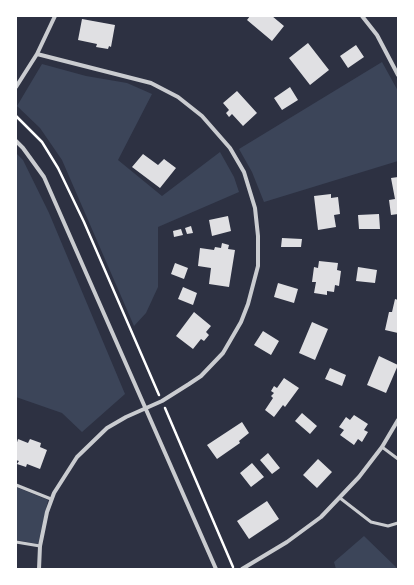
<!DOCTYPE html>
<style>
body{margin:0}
#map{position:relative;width:414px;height:585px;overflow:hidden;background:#2d3142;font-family:Helvetica,sans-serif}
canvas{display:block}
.frame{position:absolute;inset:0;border:17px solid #fff;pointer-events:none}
</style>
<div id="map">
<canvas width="414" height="585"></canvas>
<div class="frame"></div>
</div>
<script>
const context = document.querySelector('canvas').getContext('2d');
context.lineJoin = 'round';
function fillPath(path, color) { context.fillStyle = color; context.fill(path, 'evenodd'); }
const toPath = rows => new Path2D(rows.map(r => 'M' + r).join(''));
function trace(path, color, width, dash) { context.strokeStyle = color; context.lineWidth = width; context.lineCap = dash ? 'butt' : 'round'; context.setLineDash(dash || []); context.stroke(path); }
fillPath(toPath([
 [382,62,398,91,398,161,264,202,252,172,239,149],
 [42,64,86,76,127,83,152,94,118,160,162,196,220,152,234,177,239,192,158,227,158,287,146,313,134,326,62,160,40,128,17,106],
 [16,153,23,160,49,213,125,394,82,432,62,413,16,397],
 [16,487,48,500,38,544,16,540],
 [364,536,398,569,336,569,334,562]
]), '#3c4559');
fillPath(toPath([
 [250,16,272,16,284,26,272,41,247,20],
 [82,19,115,25,111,47,109,46,108,49,96,47,97,44,78,40],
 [308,43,329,70,310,85,289,58],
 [356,45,364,57,348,68,340,56],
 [290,87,298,100,282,110,274,98],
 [237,91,257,113,243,126,232,114,229,117,226,113,229,110,223,103],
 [143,154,158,165,164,159,176,168,160,188,132,167],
 [398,177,398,214,391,215,389,200,395,199,391,178],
 [331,194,331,198,338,197,340,214,334,215,336,227,318,230,314,196],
 [379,214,380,229,359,229,358,215],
 [228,216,231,231,212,236,209,220],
 [191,226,193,233,187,234,185,228],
 [181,229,183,235,174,237,173,231],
 [282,238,302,239,301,247,281,247],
 [222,243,229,245,228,249,235,250,229,287,209,284,211,268,198,266,200,248,214,250,215,247,221,248],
 [319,261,338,263,337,270,341,271,339,286,335,285,334,292,327,291,327,295,314,293,316,282,312,282,314,267,318,268],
 [175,263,188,268,184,279,171,274],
 [358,267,377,270,375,283,356,281],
 [278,283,298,289,294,303,274,297],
 [183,287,197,293,193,305,178,299],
 [395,299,398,300,398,333,385,330,389,312,392,312],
 [194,312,211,326,206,332,209,335,204,341,201,339,193,349,176,336],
 [312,322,328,329,315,360,299,353],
 [263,331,279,341,271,355,254,345],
 [379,356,398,365,386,393,367,385],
 [330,368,346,375,342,386,325,379],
 [284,378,299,388,285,407,283,405,274,417,265,410,273,398,271,396,274,393,271,391,274,386,277,388],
 [302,413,317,426,310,434,295,421],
 [354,415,368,424,364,430,368,432,362,442,358,439,354,445,340,435,344,430,339,427,346,417,350,420],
 [242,422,249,433,239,441,240,443,217,459,207,445],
 [18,439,28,443,30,439,41,443,40,447,47,450,40,469,27,464,26,467,17,464,19,461,16,460,16,446],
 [268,453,280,468,272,474,260,460],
 [318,459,332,472,317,488,303,475],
 [252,463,264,477,251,487,240,473],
 [267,501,279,519,249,539,237,521]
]), '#e0e0e3');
trace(toPath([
 [16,116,42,142,58,168,84,222,159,395],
 [165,408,233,567]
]), '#fff', 2.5);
trace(toPath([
 [382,447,398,459],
 [16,485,51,499],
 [340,498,371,522,388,526,398,523],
 [16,542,40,546]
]), '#caccd0', 3);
trace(toPath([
 [362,16,377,35,398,75],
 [37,54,151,83,178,97,202,116,230,148,244,172,255,208,258,236,258,266,248,304,241,322,223,353,201,376,189,384,162,401,126,417,107,428,77,457,54,493,47,512,40,546,39,569],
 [16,87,37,54,55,16],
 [16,141,23,148,44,177,216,569],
 [242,569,287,542,321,517,359,477,382,447,398,420]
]), '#caccd0', 4);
</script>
